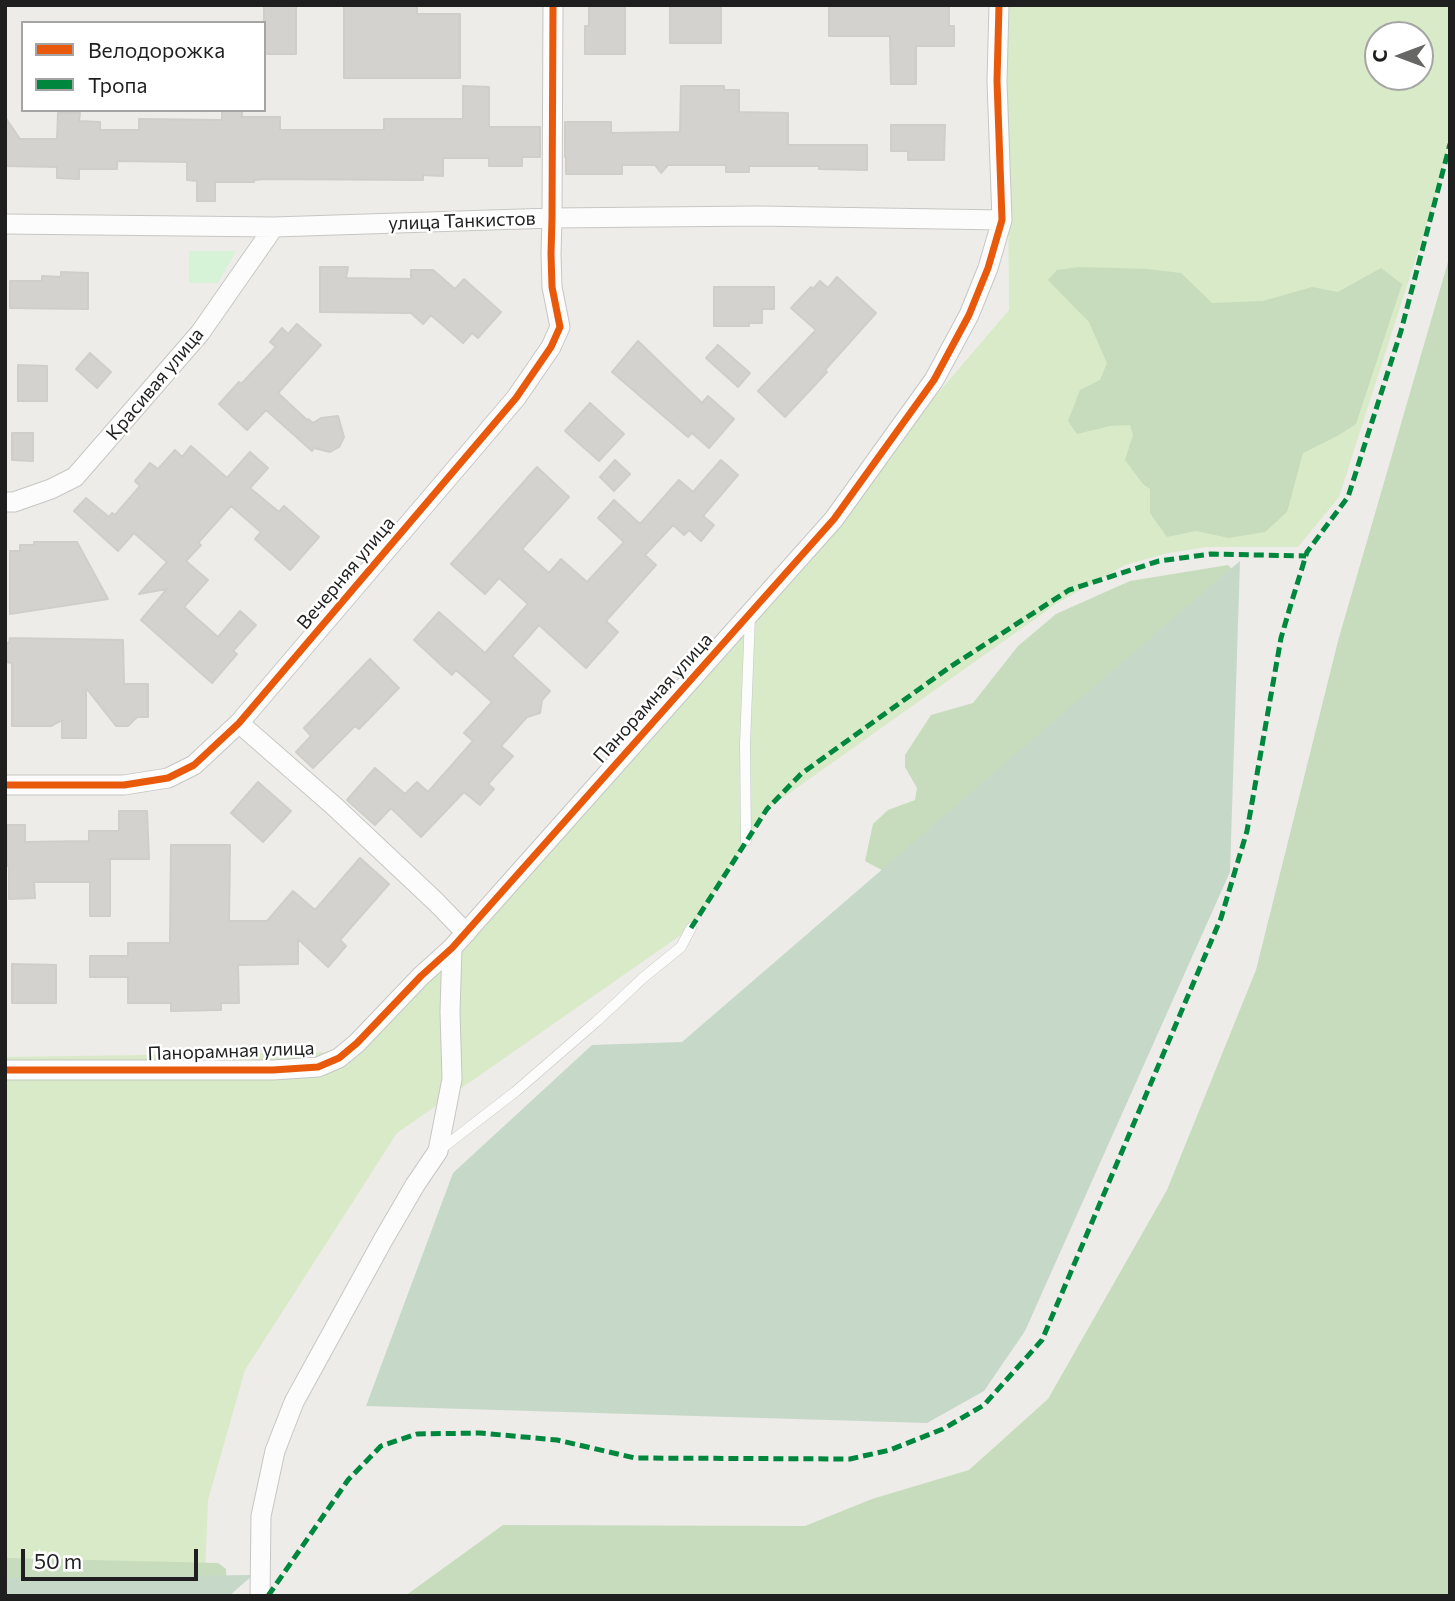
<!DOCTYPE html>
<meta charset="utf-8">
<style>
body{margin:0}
#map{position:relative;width:1455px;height:1601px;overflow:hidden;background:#edece8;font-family:Commissioner,sans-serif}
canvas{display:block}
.frame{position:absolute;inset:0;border:7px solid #1f1f1f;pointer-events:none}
.legend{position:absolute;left:21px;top:21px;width:245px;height:91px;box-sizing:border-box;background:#fff;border:2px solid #a5a5a5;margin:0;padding:9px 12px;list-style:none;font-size:21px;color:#1f1f1f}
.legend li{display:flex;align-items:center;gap:14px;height:35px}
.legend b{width:35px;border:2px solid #a5a5a5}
.north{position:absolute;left:1364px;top:21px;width:70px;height:70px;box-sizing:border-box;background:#fff;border:2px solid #a5a5a5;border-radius:50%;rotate:270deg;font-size:19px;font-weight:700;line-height:28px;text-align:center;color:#1f1f1f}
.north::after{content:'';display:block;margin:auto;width:24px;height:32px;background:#676765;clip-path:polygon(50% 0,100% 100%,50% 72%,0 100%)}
.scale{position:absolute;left:21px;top:1549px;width:177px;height:32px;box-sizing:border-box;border:4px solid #1f1f1f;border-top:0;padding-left:9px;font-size:21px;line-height:24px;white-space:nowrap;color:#1f1f1f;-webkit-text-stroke:5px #fff;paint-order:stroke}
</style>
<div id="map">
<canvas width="1455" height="1601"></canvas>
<div class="frame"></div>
<ul class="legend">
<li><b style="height:9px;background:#e8590c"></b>Велодорожка</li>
<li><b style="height:9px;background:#00873e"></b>Тропа</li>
</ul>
<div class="north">С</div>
<div class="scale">50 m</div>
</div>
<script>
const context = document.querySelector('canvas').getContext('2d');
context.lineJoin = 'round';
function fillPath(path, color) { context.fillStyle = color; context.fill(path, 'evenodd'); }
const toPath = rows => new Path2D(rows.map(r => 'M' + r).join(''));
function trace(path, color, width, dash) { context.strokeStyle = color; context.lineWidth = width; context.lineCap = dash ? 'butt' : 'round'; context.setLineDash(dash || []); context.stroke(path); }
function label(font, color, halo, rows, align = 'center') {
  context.font = font + ' Commissioner,sans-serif'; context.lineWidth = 5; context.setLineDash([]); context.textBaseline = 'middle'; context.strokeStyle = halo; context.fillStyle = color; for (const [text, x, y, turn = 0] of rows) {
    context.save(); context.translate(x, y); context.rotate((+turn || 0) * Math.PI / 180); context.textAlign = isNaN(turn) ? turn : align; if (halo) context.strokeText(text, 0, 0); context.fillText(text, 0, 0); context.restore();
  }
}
fillPath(toPath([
 [1007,5,1450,5,1450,138,1438,189,1339,497,1298,547,1207,547,1168,553,1125,565,1059,602,767,809,691,928,397,1133,245,1370,208,1500,205,1575,5,1577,5,1057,354,1052,465,947,1009,310],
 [1378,35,1420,35,1420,77,1378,77]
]), '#d8eac7');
fillPath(toPath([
 [1450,255,1450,1596,405,1596,503,1525,805,1526,872,1499,969,1470,1048,1399,1167,1190,1256,970,1338,641],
 [1080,267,1146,269,1181,273,1212,303,1263,301,1312,287,1338,292,1381,268,1402,284,1356,424,1337,436,1303,453,1287,512,1265,532,1229,538,1196,531,1167,537,1150,513,1150,489,1143,484,1125,460,1133,435,1130,425,1110,426,1077,434,1068,421,1080,390,1100,380,1107,363,1089,322,1048,280,1057,270],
 [1228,565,1236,573,891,875,865,861,873,824,888,810,915,800,917,788,905,767,905,755,931,715,973,703,1018,646,1056,614,1130,581],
 [5,1558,218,1563,226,1569,227,1589,222,1596,102,1596,5,1581]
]), '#c6dcbd');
fillPath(toPath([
 [1240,561,1230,872,1025,1331,984,1391,927,1423,366,1406,453,1173,592,1045,682,1042],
 [253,1575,229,1596,5,1596,5,1578]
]), '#c6d8c8');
fillPath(toPath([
 [189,251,236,251,218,283,189,283]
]), '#d6f3d8');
const building = toPath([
 [264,5,296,5,296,54,264,54,264,5],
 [344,5,417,5,417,14,460,14,460,78,344,78,344,5],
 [842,5,949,6,949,26,954,26,954,46,916,46,916,84,891,84,890,36,829,36,829,6,842,5],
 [589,6,625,6,625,54,585,54,585,26,589,26,589,6],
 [670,6,721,6,721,43,670,43,670,6],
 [463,86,489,87,489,127,540,127,540,157,522,157,522,166,489,166,489,158,443,158,443,176,423,175,423,180,265,179,254,180,254,182,215,182,215,201,197,201,197,181,187,180,187,162,117,161,117,169,79,169,79,179,57,178,57,167,5,166,5,117,20,139,57,139,58,113,80,113,79,121,100,122,100,130,139,130,139,119,222,120,222,110,242,110,242,117,280,117,280,130,384,130,384,119,463,119,463,86],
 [681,86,724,86,724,90,739,90,739,112,788,113,788,145,867,145,867,170,819,169,819,166,749,166,749,172,726,172,726,165,668,165,661,173,655,165,622,165,622,174,566,174,566,157,565,157,565,122,611,122,611,133,680,132,681,86],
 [891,125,945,125,944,160,908,160,908,151,891,151,891,125],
 [320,267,348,267,346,278,411,279,411,270,433,270,455,289,464,279,501,312,478,338,472,333,463,343,431,315,423,324,411,313,320,312,320,267],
 [61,272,88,273,88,309,10,308,10,281,42,281,42,276,61,277,61,272],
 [837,277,876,313,825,370,827,372,785,417,758,391,816,330,791,308,811,287,813,289,820,281,828,288,837,277],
 [714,287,774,287,774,309,762,309,762,323,749,323,749,326,714,326,714,287],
 [297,324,321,345,278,393,307,420,308,419,313,423,321,418,338,416,344,437,339,447,330,452,314,448,312,451,266,410,247,430,219,404,239,382,241,384,276,347,270,342,282,328,288,334,297,324],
 [638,341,702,403,708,396,734,419,709,448,692,433,688,437,612,372,638,341],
 [718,345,750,373,738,387,706,358,718,345],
 [90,353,111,372,97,388,76,369,90,353],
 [18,365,47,366,47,401,18,401,18,365],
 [590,403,624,434,599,461,565,431,590,403],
 [12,433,33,433,33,461,12,460,12,433],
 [191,446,227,478,250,452,268,468,250,488,279,512,284,506,319,537,290,570,255,539,261,532,231,506,198,543,201,545,186,561,208,580,184,607,218,637,240,611,256,625,233,651,237,654,212,683,141,620,167,589,139,594,167,562,134,533,118,551,74,511,86,498,109,517,112,513,115,515,140,486,135,481,150,463,158,469,175,450,182,457,191,446],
 [615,460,630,474,614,491,600,477,615,460],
 [721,460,738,475,703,516,714,525,701,541,689,530,684,535,673,525,645,555,656,565,606,621,618,632,586,668,539,625,512,656,550,691,542,700,540,713,527,717,501,746,513,756,488,784,494,789,480,805,464,792,421,837,391,808,375,825,347,800,375,768,405,794,417,782,428,792,473,741,464,733,492,702,456,670,452,675,414,640,439,612,485,653,528,604,499,578,485,594,451,564,537,467,569,497,522,549,549,573,561,559,587,582,624,542,598,518,614,500,640,524,679,480,693,492,721,460],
 [34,542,77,542,108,599,10,614,10,551,20,551,20,545,34,545,34,542],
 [10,638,123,640,124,684,148,684,148,717,137,717,128,726,116,726,86,688,86,738,62,738,62,720,51,726,12,726,12,663,5,662,5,643,9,643,10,638],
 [370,659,399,688,359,729,355,726,313,768,296,752,311,736,304,728,370,659],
 [258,782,291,811,263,842,231,813,258,782],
 [119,811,147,811,149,859,110,859,110,916,90,916,90,882,34,882,35,898,9,899,9,866,7,866,7,825,25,825,25,842,89,841,89,831,119,831,119,811],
 [171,845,230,845,229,921,267,921,293,891,315,910,360,858,389,884,340,940,346,946,328,967,298,939,298,964,238,965,239,1003,221,1003,221,1010,171,1011,171,1003,128,1003,128,977,90,977,90,956,128,956,128,943,170,943,171,845],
 [12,964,56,965,56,1003,12,1003,12,964]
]);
fillPath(building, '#d4d2cf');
trace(building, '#d0cec9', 2);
const lane = toPath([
 [746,841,745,744,750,616],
 [441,1149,515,1092,597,1021,644,977,681,947,691,928]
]);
const street = toPath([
 [5,224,274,227,552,218,759,216,1002,220],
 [5,502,14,502,51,489,75,477,200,333,274,227],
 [239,723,334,806,436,902,466,933],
 [5,785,124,785,168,778,194,765,239,723,516,398,551,347,560,327,552,287,551,254,552,218,553,5],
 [5,1070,273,1070,318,1067,339,1058,357,1043,421,976,452,948,834,519,934,380,969,315,988,268,1002,220,997,81,999,5],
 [260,1596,261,1516,275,1451,294,1402,383,1240,415,1185,438,1151,452,1079,450,1012,452,948]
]);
trace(lane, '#c6c6c4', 11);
trace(street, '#c6c6c4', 21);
trace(lane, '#fcfcfc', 10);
trace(street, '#fcfcfc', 19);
trace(toPath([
 [691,928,767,809,801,774,950,667,1069,590,1159,561,1211,554,1306,556],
 [268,1596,348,1480,381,1446,417,1434,480,1433,557,1440,635,1458,850,1459,890,1450,943,1429,984,1405,1042,1340,1221,918,1247,831,1281,638,1291,604,1307,552,1348,497,1401,331,1450,144]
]), '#00873e', 5, [10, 5]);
trace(toPath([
 [5,785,124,785,168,778,194,765,239,723,516,398,551,347,560,327,552,287,551,254,552,218,553,5],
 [5,1070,273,1070,318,1067,339,1058,357,1043,421,976,452,948,834,519,934,380,969,315,988,268,1002,220,997,81,999,5]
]), '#e8590c', 7);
label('19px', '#1f1f1f', '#fff', [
 ["улица Танкистов",462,221,-2],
 ["Красивая улица",155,384,-50],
 ["Вечерняя улица",346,573,-50],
 ["Панорамная улица",653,698,-48],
 ["Панорамная улица",231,1051,-2]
]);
</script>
